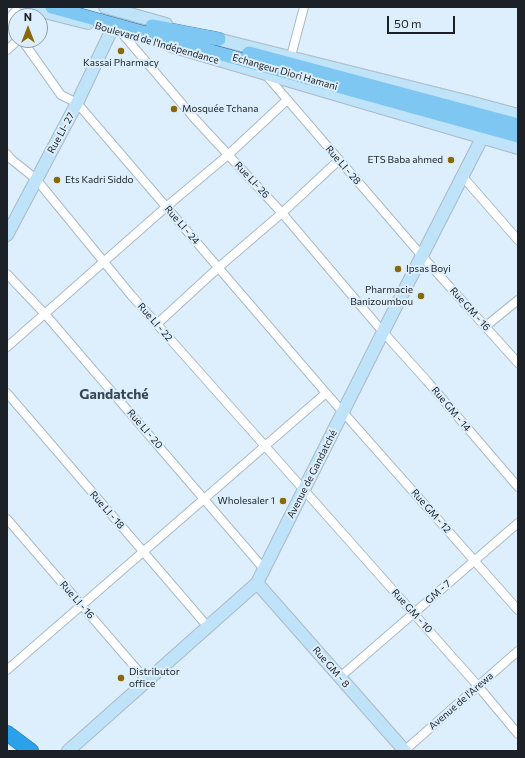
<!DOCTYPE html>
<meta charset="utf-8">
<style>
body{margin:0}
#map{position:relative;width:525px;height:758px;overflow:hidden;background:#ddeefc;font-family:Commissioner,sans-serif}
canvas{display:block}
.frame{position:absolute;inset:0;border:8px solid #1b2126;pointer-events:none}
.north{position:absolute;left:8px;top:8px;width:40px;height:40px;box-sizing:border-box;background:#ddeefc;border:1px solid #8f9ca6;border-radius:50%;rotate:0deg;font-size:11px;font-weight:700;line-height:16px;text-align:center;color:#1b2126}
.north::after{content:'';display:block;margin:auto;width:14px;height:18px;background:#896907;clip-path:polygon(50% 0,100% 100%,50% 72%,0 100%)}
.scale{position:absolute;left:387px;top:16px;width:68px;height:18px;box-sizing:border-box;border:2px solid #1b2126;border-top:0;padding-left:5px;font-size:12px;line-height:14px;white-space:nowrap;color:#1b2126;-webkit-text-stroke:3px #ddeefc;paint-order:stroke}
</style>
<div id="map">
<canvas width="525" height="758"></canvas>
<div class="frame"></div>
<div class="north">N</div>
<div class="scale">50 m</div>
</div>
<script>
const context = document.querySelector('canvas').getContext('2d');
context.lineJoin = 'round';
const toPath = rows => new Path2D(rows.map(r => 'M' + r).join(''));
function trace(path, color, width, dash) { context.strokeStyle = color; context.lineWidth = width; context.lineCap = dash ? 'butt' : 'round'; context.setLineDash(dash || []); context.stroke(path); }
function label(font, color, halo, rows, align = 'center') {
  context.font = font + ' Commissioner,sans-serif'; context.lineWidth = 4; context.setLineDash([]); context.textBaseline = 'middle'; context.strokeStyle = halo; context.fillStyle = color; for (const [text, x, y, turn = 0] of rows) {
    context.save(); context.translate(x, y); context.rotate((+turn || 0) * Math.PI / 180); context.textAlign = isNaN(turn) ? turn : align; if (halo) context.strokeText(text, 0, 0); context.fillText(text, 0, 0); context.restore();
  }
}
const street = toPath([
 [7,21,19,7],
 [120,31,195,119,282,213,383,332,427,381,518,487],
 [22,40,61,95,77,103,326,393,518,610],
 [7,50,18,40],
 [291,56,304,7],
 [266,75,422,256,518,363],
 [7,154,11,159,36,179,131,295,478,686,518,734],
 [463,177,518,240],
 [7,274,45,314,264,569],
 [157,324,219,267,282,213,339,160],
 [486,326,518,300],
 [7,347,166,207,228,155,287,100],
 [7,393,208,627],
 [7,519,147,681],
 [7,670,326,393],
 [340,677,518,523],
 [404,751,518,651]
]);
const secondary = toPath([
 [25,7,88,23],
 [105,7,166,24],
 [209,37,470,102,518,115],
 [171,46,518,148],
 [7,235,77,103,112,29],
 [257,583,405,751],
 [68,751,257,583,383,332,482,138]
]);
const primary = toPath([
 [52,7,518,136],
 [152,26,219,39],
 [249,53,518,125]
]);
const highway = toPath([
 [7,733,31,751]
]);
trace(street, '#aabac7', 10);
trace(secondary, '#aabac7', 14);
trace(primary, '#2475a6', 14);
trace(highway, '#2475a6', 16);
trace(street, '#fff', 8);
trace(secondary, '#bfe3f9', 12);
trace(primary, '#7fc7f3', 13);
trace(highway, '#29a2eb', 15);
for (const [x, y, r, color] of [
 [121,51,4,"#896907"],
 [174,109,4,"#896907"],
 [451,160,4,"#896907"],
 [57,180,4,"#896907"],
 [398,269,4,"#896907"],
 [421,296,4,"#896907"],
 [283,501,4,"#896907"],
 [121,678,4,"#896907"]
]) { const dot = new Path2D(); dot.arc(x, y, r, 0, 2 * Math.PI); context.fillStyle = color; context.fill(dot); trace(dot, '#ddeefc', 1.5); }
label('10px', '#1b2126', '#ddeefc', [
 ["Boulevard de l'Indépendance",157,43,16],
 ["Echangeur Diori Hamani",285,72,16],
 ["Rue LI- 27",61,133,-61],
 ["Rue LI - 28",343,165,49],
 ["Rue LI- 26",252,180,47],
 ["Rue LI - 24",182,225,49],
 ["Rue GM - 16",470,309,48],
 ["Rue LI - 22",155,322,49],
 ["Rue GM - 14",451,409,50],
 ["Rue LI - 20",145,429,49],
 ["Avenue de Gandatché",312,474,-63],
 ["Rue LI - 18",107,510,49],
 ["Rue GM - 12",431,511,49],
 ["GM - 7",438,592,-41],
 ["Rue LI - 16",77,600,49],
 ["Rue GM - 10",412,611,48],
 ["Rue GM - 8",331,667,49],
 ["Avenue de l'Arewa",461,701,-41]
]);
label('10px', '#1b2126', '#ddeefc', [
 ["Kassai Pharmacy",121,63,"center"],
 ["Mosquée Tchana",182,109],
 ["ETS Baba ahmed",443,160,"right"],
 ["Ets Kadri Siddo",65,180],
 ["Ipsas Boyi",406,269],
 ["Pharmacie",413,290,"right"],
 ["Banizoumbou",413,302,"right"],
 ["Wholesaler 1",275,501,"right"],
 ["Distributor",129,672],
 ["office",129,684]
], 'left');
label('bold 14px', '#394752', '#ddeefc', [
 ["Gandatché",114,394]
]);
</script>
